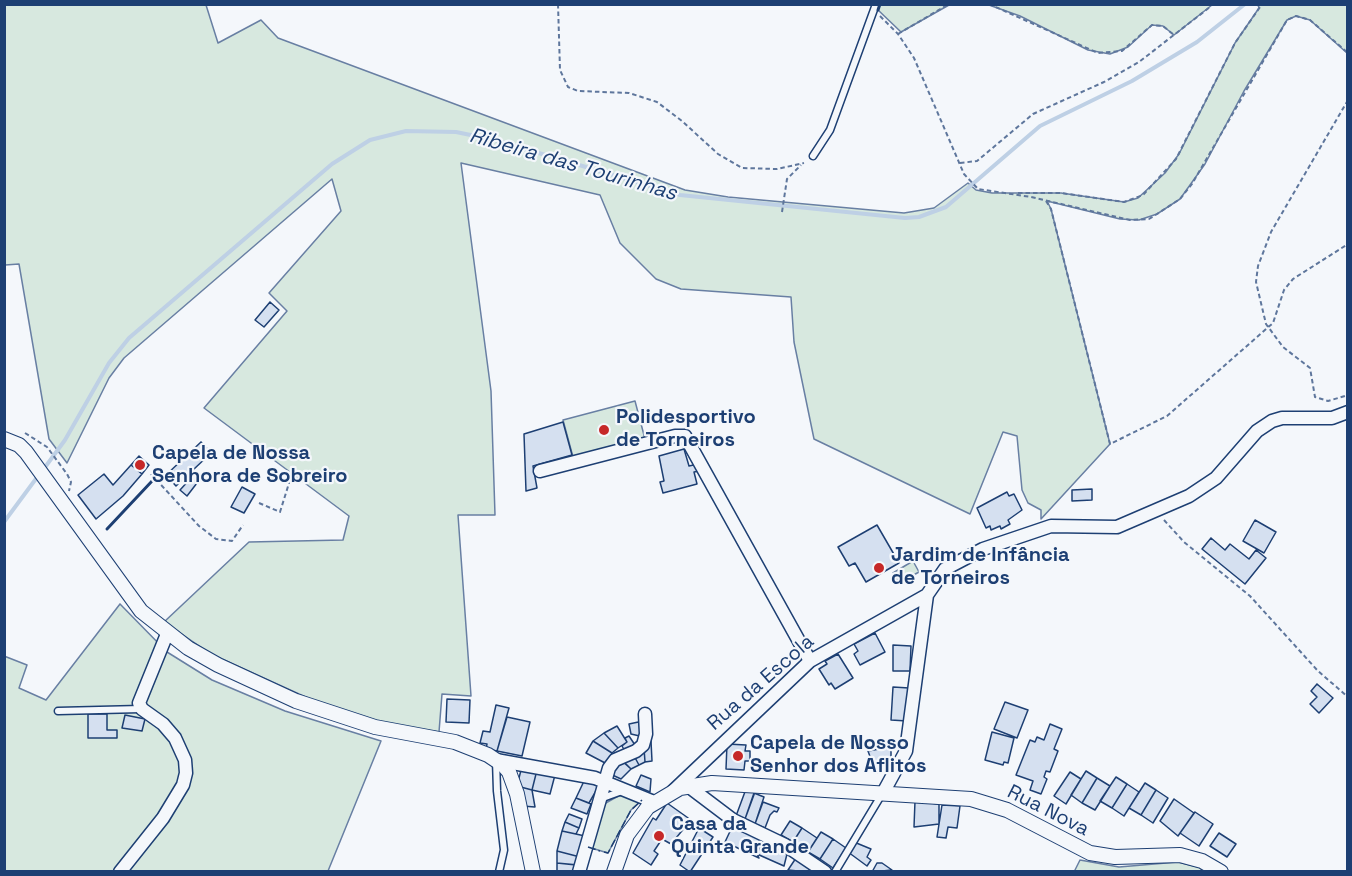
<!DOCTYPE html>
<meta charset="utf-8">
<style>
body{margin:0}
#map{position:relative;width:1352px;height:876px;overflow:hidden;background:#f4f7fb;font-family:"Space Grotesk",sans-serif}
canvas{display:block}
.frame{position:absolute;inset:0;border:6px solid #1d3f73;pointer-events:none}
</style>
<div id="map">
<canvas width="1352" height="876"></canvas>
<div class="frame"></div>
</div>
<script>
const context = document.querySelector('canvas').getContext('2d');
context.lineJoin = 'round';
function fillPath(path, color) { context.fillStyle = color; context.fill(path, 'evenodd'); }
const toPath = rows => new Path2D(rows.map(r => 'M' + r).join(''));
function trace(path, color, width, dash) { context.strokeStyle = color; context.lineWidth = width; context.lineCap = dash ? 'butt' : 'round'; context.setLineDash(dash || []); context.stroke(path); }
function label(font, color, halo, rows, align = 'center') {
  context.font = font + ' "Space Grotesk",sans-serif'; context.lineWidth = 4.5; context.setLineDash([]); context.textBaseline = 'middle'; context.strokeStyle = halo; context.fillStyle = color; for (const [text, x, y, turn = 0] of rows) {
    context.save(); context.translate(x, y); context.rotate((+turn || 0) * Math.PI / 180); context.textAlign = isNaN(turn) ? turn : align; if (halo) context.strokeText(text, 0, 0); context.fillText(text, 0, 0); context.restore();
  }
}
const green = toPath([
 [5,5,206,5,218,43,261,20,278,38,685,190,728,197,904,213,934,208,968,183,976,190,992,193,1061,193,1124,202,1138,198,1165,173,1179,154,1235,43,1259,8,1258,5,1347,5,1347,53,1310,20,1296,16,1287,20,1244,91,1205,164,1180,199,1157,214,1139,220,1120,219,1047,201,1051,209,1110,444,1041,519,1041,510,1028,503,1022,490,1017,436,1003,432,970,514,814,439,794,342,791,297,681,289,656,279,620,243,600,195,461,163,491,391,495,515,458,515,471,696,442,694,439,732,383,724,321,704,211,654,164,622,249,542,343,540,349,516,204,408,287,311,269,293,341,211,332,179,124,358,109,378,67,463,49,439,19,264,5,265,5,5],
 [880,5,880,4,949,5,901,32,878,10,880,5],
 [989,5,1212,5,1174,35,1163,26,1152,25,1128,47,1110,54,1088,50,1020,16,989,5],
 [635,401,645,439,573,457,563,420,635,401],
 [913,561,919,572,899,583,893,573,913,561],
 [120,604,167,652,212,680,285,711,381,741,328,871,5,871,4,656,27,665,19,688,46,700,120,604],
 [620,795,642,800,631,810,608,853,588,847,604,804,620,795],
 [1080,860,1119,867,1178,862,1202,868,1200,872,1074,872,1080,860]
]);
fillPath(green, '#d7e8df');
trace(green, '#687fa3', 1.5);
trace(toPath([
 [43,470,65,440,109,363,129,338,332,164,370,140,406,131,456,132,495,140,680,195,905,218,919,217,946,207,1040,126,1132,81,1197,42,1245,4],
 [4,522,38,476]
]), '#bed0e5', 4);
const building = toPath([
 [270,302,279,310,264,327,255,320,270,302],
 [563,422,572,455,533,466,537,488,526,491,524,434,563,422],
 [201,442,211,453,176,486,166,475,201,442],
 [684,449,689,466,698,464,700,471,694,472,697,484,663,493,660,482,664,481,659,456,684,449],
 [139,456,149,465,142,474,131,465,139,456],
 [131,465,142,474,123,496,96,519,78,495,104,474,113,485,131,465],
 [191,478,197,483,187,496,180,490,191,478],
 [242,487,255,494,244,513,231,507,242,487],
 [1092,489,1092,500,1072,501,1072,490,1092,489],
 [1007,492,1009,496,1014,494,1022,510,1008,520,1010,524,1001,529,1000,526,991,530,990,526,986,528,977,508,1007,492],
 [1255,520,1276,532,1264,553,1243,541,1255,520],
 [877,525,899,563,866,582,855,563,849,566,838,547,877,525],
 [1211,538,1225,550,1230,544,1249,559,1256,550,1266,558,1245,584,1202,549,1211,538],
 [875,633,885,652,860,665,854,654,858,651,854,644,875,633],
 [893,645,911,646,910,671,893,671,893,645],
 [838,654,853,678,835,689,831,683,829,685,819,669,827,664,825,661,838,654],
 [1317,684,1333,698,1319,713,1310,704,1317,697,1311,691,1317,684],
 [893,687,909,688,907,721,891,720,893,687],
 [447,699,470,700,469,723,446,722,447,699],
 [1005,702,1028,710,1017,738,994,729,1005,702],
 [496,705,509,708,497,751,486,749,487,744,480,743,483,731,490,732,496,705],
 [88,714,107,714,107,730,117,730,117,738,88,738,88,714],
 [125,715,145,719,142,731,122,728,125,715],
 [507,717,530,722,522,756,497,751,507,717],
 [643,721,644,737,631,734,629,724,643,721],
 [1050,724,1062,729,1054,749,1058,751,1050,772,1046,771,1044,777,1047,779,1041,794,1030,790,1033,781,1016,775,1030,740,1035,742,1037,737,1044,740,1050,724],
 [617,726,627,742,618,748,604,733,617,726],
 [992,732,1014,738,1008,763,1004,762,1003,765,985,760,992,732],
 [604,733,618,748,612,753,593,741,604,733],
 [629,736,637,748,626,753,622,746,627,742,625,738,629,736],
 [593,741,612,753,607,764,586,753,593,741],
 [651,741,652,761,645,762,644,748,651,741],
 [727,744,746,745,745,751,750,751,750,761,745,761,744,770,726,769,727,744],
 [891,744,891,765,882,766,883,772,876,773,868,751,879,749,878,746,891,744],
 [644,748,645,762,639,765,633,754,644,748],
 [633,754,639,765,631,769,621,760,633,754],
 [620,758,631,769,621,779,608,773,620,758],
 [522,766,537,770,532,790,517,786,522,766],
 [537,770,555,775,550,794,532,790,537,770],
 [1086,771,1097,778,1082,803,1071,795,1086,771],
 [1070,772,1081,779,1066,804,1054,796,1070,772],
 [641,775,651,779,650,792,636,786,641,775],
 [1116,777,1127,784,1112,808,1100,801,1116,777],
 [1097,778,1110,786,1095,810,1082,803,1097,778],
 [585,779,600,784,589,803,576,798,585,779],
 [1145,783,1156,790,1141,815,1129,808,1145,783],
 [1127,784,1139,792,1124,816,1112,808,1127,784],
 [517,786,532,790,535,807,522,806,517,786],
 [746,789,755,792,745,819,736,816,746,789],
 [1156,790,1168,798,1153,823,1141,815,1156,790],
 [754,793,764,797,755,824,745,819,754,793],
 [576,798,591,804,587,814,571,808,576,798],
 [1174,799,1194,813,1178,836,1160,821,1174,799],
 [915,801,939,804,939,824,914,827,915,801],
 [763,802,779,808,777,812,774,811,770,815,765,828,755,824,763,802],
 [667,803,691,820,671,844,662,839,654,851,658,854,651,865,633,853,653,818,656,820,667,803],
 [942,805,960,806,957,828,948,827,946,838,937,837,942,805],
 [1195,812,1213,824,1199,846,1180,833,1195,812],
 [569,814,582,819,579,828,565,822,569,814],
 [790,821,802,828,793,842,781,835,790,821],
 [565,822,579,828,576,834,562,831,565,822],
 [733,825,764,839,757,854,759,858,725,842,733,825],
 [699,828,713,837,690,872,680,865,699,828],
 [802,828,817,838,808,852,793,842,802,828],
 [562,831,585,836,580,857,557,851,562,831],
 [821,832,833,839,820,859,808,852,821,832],
 [1219,833,1236,844,1227,857,1210,846,1219,833],
 [764,839,788,850,784,866,757,854,764,839],
 [833,839,846,848,833,868,820,859,833,839],
 [854,842,871,849,867,857,871,860,867,866,848,852,854,842],
 [557,851,580,857,578,865,557,863,557,851],
 [798,855,812,865,808,872,788,870,798,855],
 [557,863,576,865,576,872,557,872,557,863],
 [877,863,882,863,892,870,872,872,877,863]
]);
fillPath(building, '#d5e0f0');
trace(building, '#1d3f73', 1.5);
const service = toPath([
 [813,156,830,130,876,4],
 [58,711,141,709],
 [496,760,497,791,504,850,499,872],
 [600,799,622,791],
 [835,872,882,794]
]);
const minor = toPath([
 [540,471,675,436,685,436,810,661],
 [927,595,945,569,983,549,1051,526,1117,527,1189,496,1216,478,1257,431,1272,421,1282,418,1332,418,1348,412],
 [496,760,595,778,654,802],
 [688,786,733,820,785,845,825,872],
 [673,791,810,661,927,595,906,751,883,793],
 [120,872,163,818,183,785,186,773,185,760,175,738,163,724,142,709,139,703,167,634],
 [579,872,609,768,615,760,636,751,643,745,646,734,645,714]
]);
const tertiary = toPath([
 [4,439,19,445,26,452,141,611,188,648,218,665,296,701,375,727,455,742,488,755,503,765,509,772,517,794,533,872],
 [614,872,627,835,648,807,680,788,712,783,971,799,1007,810,1090,853,1115,857,1180,855,1202,861,1221,872]
]);
trace(service, '#1d3f73', 9);
trace(minor, '#1d3f73', 15);
trace(tertiary, '#1d3f73', 16);
trace(toPath([
 [558,4,560,70,568,87,578,91,629,93,657,102,682,121,718,154,742,168,777,169,804,163],
 [989,4,1098,53,1122,51,1152,25,1163,26,1174,35],
 [880,16,898,34,914,58,964,174,978,189,1031,197,1130,220,1149,219,1157,214,1180,199,1192,184,1287,20,1296,16,1310,20,1348,53],
 [898,34,949,4],
 [1348,100,1271,232,1258,266,1256,282,1266,324,1283,347,1310,368,1315,397,1328,401,1348,395],
 [960,163,977,161,1033,114,1104,82,1139,62,1210,7],
 [1018,193,1061,193,1124,202,1143,195,1176,159,1235,43,1260,7],
 [1046,201,1051,209,1110,444,1167,416,1273,323,1284,290,1293,279,1348,244],
 [782,212,787,179,801,165],
 [25,433,47,447,67,474,71,482,69,491],
 [151,474,199,526,216,539,232,541,243,525],
 [259,503,280,512,290,480],
 [1164,520,1184,542,1250,596,1318,671,1348,697]
]), '#5e769c', 2, [4.5, 3]);
trace(service, '#f4f7fb', 6);
trace(minor, '#f4f7fb', 12);
trace(tertiary, '#f4f7fb', 14);
trace(toPath([
 [588,847,600,851],
 [604,852,608,853,631,810,642,800]
]), '#1d3f73', 1.5, [8, 3]);
trace(toPath([
 [878,10,880,4],
 [107,529,153,480]
]), '#1d3f73', 3);
for (const [x, y, r, color] of [
 [604,430,6,"#c62828"],
 [140,465,6,"#c62828"],
 [879,568,6,"#c62828"],
 [738,756,6,"#c62828"],
 [659,836,6,"#c62828"]
]) { const dot = new Path2D(); dot.arc(x, y, r, 0, 2 * Math.PI); context.fillStyle = color; context.fill(dot); trace(dot, '#f4f7fb', 2); }
label('bold 20px', '#1d3f73', '#f4f7fb', [
 ["Polidesportivo",616,418],
 ["de Torneiros",616,441],
 ["Capela de Nossa",152,454],
 ["Senhora de Sobreiro",152,477],
 ["Jardim de Infância",891,556],
 ["de Torneiros",891,579],
 ["Capela de Nosso",750,744],
 ["Senhor dos Aflitos",750,767],
 ["Casa da",671,825],
 ["Quinta Grande",671,848]
], 'left');
label('20px', '#1d3f73', '#f4f7fb', [
 ["Rua da Escola",761,683,-41],
 ["Rua Nova",1048,811,27]
]);
label('italic 21px', '#1d3f73', '#f4f7fb', [
 ["Ribeira das Tourinhas",573,165,16]
]);
</script>
